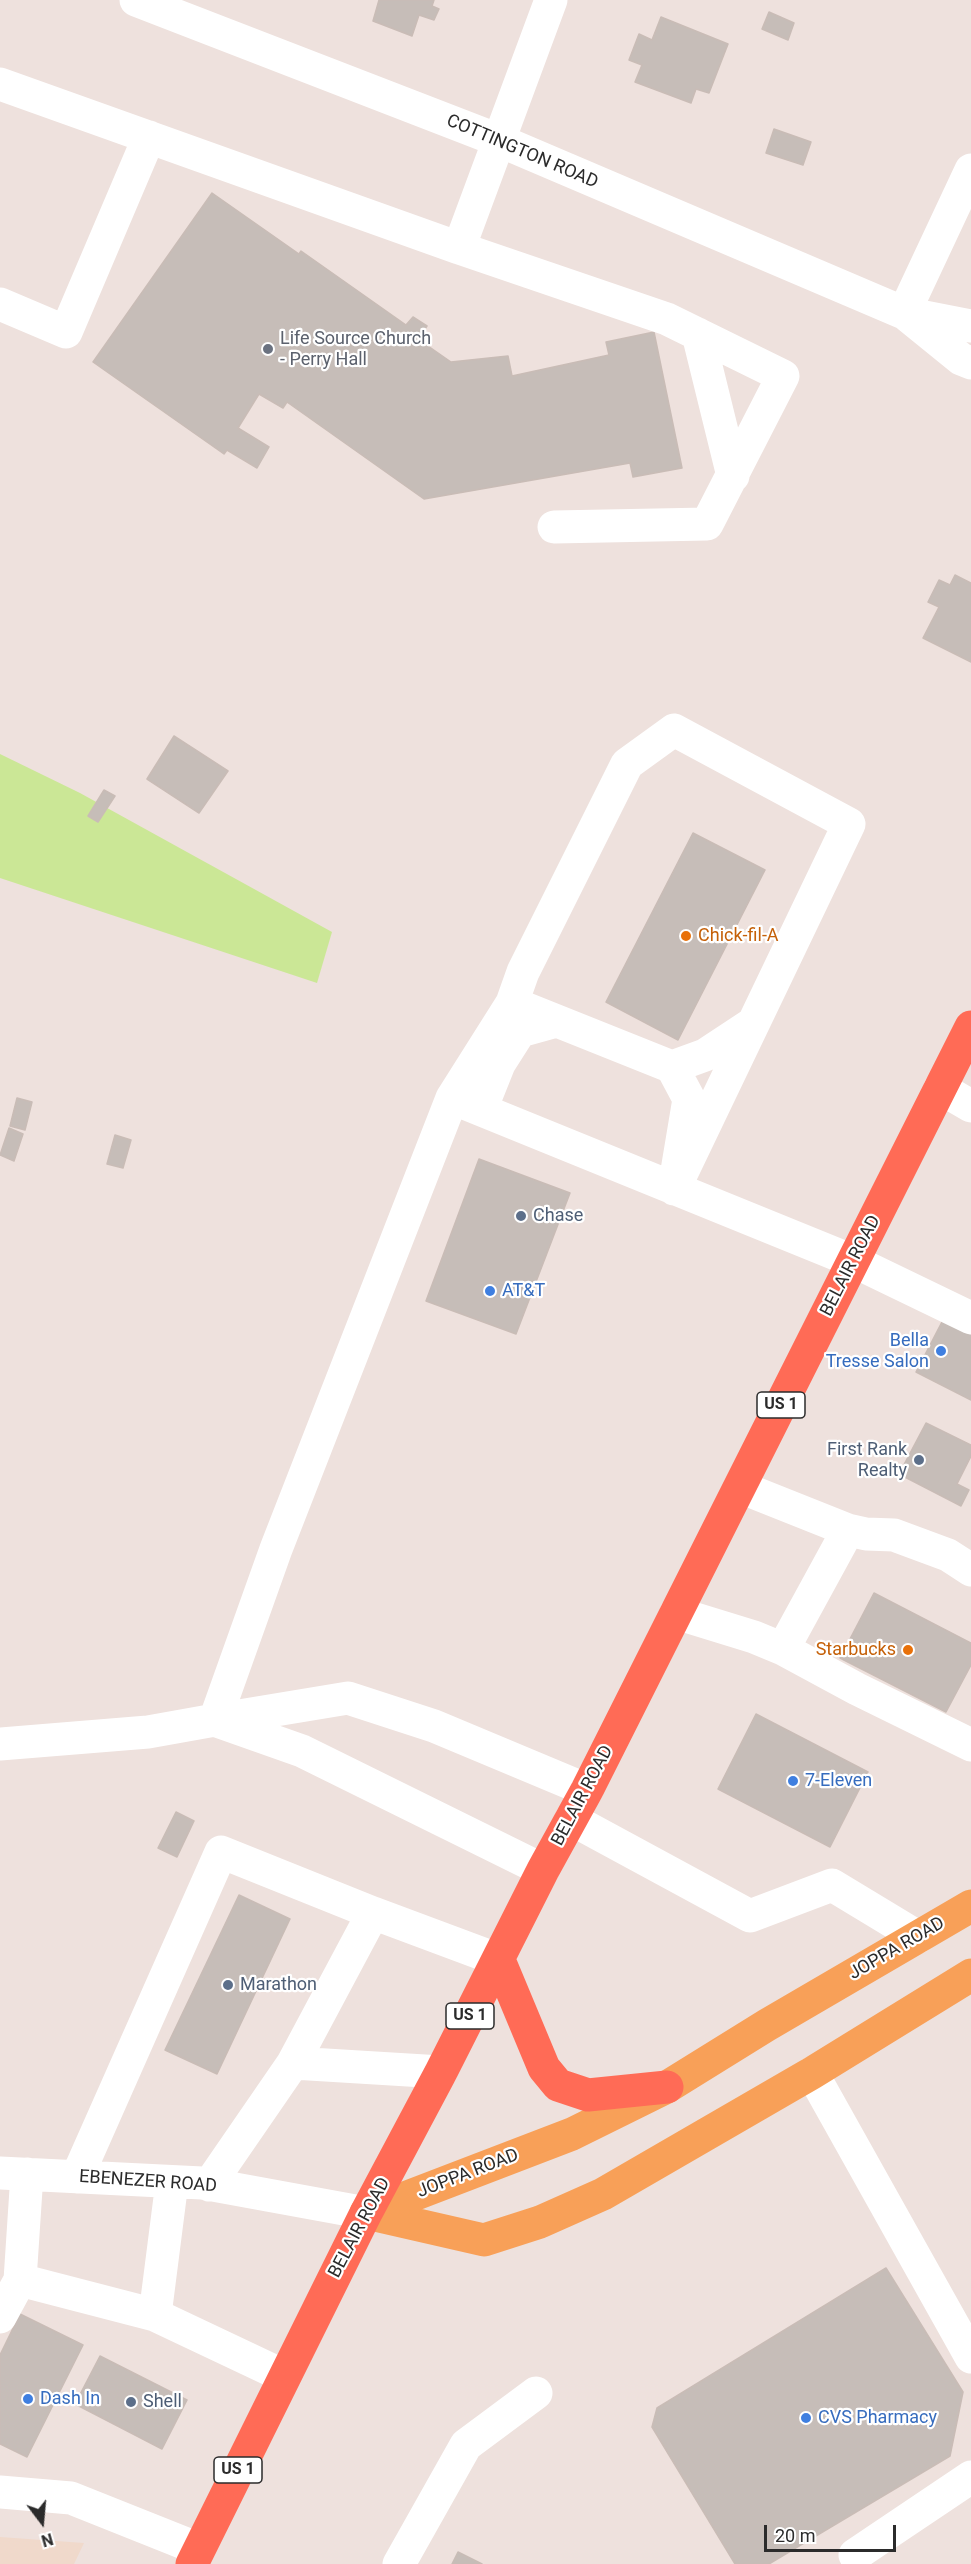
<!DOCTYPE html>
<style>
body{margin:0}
#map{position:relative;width:971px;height:2564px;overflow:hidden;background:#eee1dd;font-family:Roboto,sans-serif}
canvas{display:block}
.north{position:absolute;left:12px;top:2492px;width:60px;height:60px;-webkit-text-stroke:4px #fff;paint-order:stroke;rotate:164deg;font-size:16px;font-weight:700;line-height:24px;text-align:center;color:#2b2b2b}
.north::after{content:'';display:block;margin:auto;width:21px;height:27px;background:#2b2b2b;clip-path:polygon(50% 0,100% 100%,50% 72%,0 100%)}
.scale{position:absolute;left:764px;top:2525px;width:132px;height:27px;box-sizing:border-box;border:3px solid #2b2b2b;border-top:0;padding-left:8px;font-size:18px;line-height:21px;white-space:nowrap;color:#2b2b2b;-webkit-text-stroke:4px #fff;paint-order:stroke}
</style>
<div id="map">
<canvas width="971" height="2564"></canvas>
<div class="north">N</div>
<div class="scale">20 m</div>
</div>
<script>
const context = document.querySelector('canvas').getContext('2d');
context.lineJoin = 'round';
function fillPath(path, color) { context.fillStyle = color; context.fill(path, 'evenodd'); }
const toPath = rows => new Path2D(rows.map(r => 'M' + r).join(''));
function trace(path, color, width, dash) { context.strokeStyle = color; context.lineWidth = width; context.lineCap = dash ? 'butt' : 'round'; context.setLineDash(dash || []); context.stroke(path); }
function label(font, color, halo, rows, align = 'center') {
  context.font = font + ' Roboto,sans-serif'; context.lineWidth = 4.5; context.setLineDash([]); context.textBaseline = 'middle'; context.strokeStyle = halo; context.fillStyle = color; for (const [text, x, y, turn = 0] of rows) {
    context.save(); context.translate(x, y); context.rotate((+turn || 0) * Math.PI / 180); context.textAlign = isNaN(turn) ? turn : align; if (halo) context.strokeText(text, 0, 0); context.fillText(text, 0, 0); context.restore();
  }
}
fillPath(toPath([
 [0,2537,84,2543,74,2564,0,2564]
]), '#f0d9cb');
fillPath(toPath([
 [0,754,80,793,332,932,317,983,0,878]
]), '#cbe796');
const building = toPath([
 [379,0,434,0,432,6,439,9,434,20,419,15,412,36,373,21,379,0],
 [769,12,794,23,788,40,762,29,769,12],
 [661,17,728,44,709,93,696,89,691,103,635,82,642,65,629,60,639,34,652,40,661,17],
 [774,129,811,142,803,165,766,153,774,129],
 [212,193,299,254,301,251,406,325,413,317,427,326,418,339,451,362,508,356,512,376,609,355,606,342,654,332,682,468,633,477,630,463,424,499,287,402,283,408,259,394,238,428,269,447,257,468,227,450,224,454,93,362,212,193],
 [955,575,971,583,971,662,923,638,939,607,928,602,939,580,950,585,955,575],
 [174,736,228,771,199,813,147,779,174,736],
 [104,790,115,796,98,822,88,816,104,790],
 [693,833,765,870,678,1040,606,1002,693,833],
 [17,1098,32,1102,25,1130,10,1126,17,1098],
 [9,1128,23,1134,14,1161,0,1155,9,1128],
 [115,1135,131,1140,123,1168,107,1164,115,1135],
 [479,1159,570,1193,516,1334,426,1301,479,1159],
 [944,1318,971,1332,971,1400,916,1372,944,1318],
 [926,1423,971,1445,971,1456,957,1484,969,1490,961,1506,899,1474,926,1423],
 [874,1593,971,1643,971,1665,946,1712,840,1658,874,1593],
 [756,1714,868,1772,830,1847,718,1789,756,1714],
 [176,1812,194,1821,177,1857,158,1848,176,1812],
 [239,1895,290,1919,217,2074,165,2050,239,1895],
 [886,2268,963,2392,950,2456,769,2564,735,2564,652,2427,657,2408,886,2268],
 [20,2314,83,2345,27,2457,0,2444,0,2355,20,2314],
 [100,2356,187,2400,162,2449,75,2404,100,2356],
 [458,2552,482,2564,452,2564,458,2552]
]);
fillPath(building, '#c6bdb8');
trace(building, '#c9bcb6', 1.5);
trace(toPath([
 [136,0,498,140,904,313,971,326],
 [0,84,459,248,551,0],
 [459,248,667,319,783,376,707,524,554,527],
 [0,304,66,332,149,137],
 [904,313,971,170],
 [908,316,961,359,971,363],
 [698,334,733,476],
 [674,730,849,824,674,1189,689,1099,672,1067,512,1003,523,972,627,764,674,730],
 [672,1067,705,1055,752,1024],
 [940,1088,971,1106],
 [452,1098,512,1003],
 [481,1109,499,1064,520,1031,556,1021],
 [740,1487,848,1530,866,1534,894,1535,948,1555,971,1570],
 [676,1613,754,1637,783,1649,857,1689,971,1745],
 [783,1649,848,1530],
 [215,1720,348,1698,434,1726,587,1790],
 [217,1721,302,1751,543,1870],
 [0,1744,148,1732,215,1720,276,1549,452,1098,853,1261,971,1318],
 [571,1819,750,1916,832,1885,918,1937],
 [293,2063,441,2072],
 [812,2073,971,2357],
 [0,2173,202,2183,366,2213],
 [77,2177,221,1852,373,1913,499,1960],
 [172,2182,155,2315,284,2376],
 [209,2185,293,2063,373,1913],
 [20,2280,155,2315],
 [0,2317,20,2280,27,2174],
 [0,2492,71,2498,199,2549],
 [855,2555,971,2477],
 [399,2564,466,2445,536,2393]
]), '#fff', 33);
trace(toPath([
 [366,2213,572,2134,667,2087,767,2025,971,1906],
 [366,2213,484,2240,540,2222,603,2194,812,2073,971,1975]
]), '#f8a058', 33);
trace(toPath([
 [499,1960,544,2068,558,2085,588,2095,667,2087],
 [192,2564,366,2213,441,2072,543,1870,587,1790,971,1027]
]), '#ff6b56', 33);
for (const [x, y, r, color] of [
 [268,349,6,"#6b7280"],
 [686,936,6,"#e8710a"],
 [521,1216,6,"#5c6f8a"],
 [490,1291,6,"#3f7fe0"],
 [941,1351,6,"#3f7fe0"],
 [919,1460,6,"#5c6f8a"],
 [908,1650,6,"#e8710a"],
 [793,1781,6,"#3f7fe0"],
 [228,1985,6,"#5c6f8a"],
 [28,2399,6,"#3f7fe0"],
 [131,2402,6,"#5c6f8a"],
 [806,2418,6,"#3f7fe0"]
]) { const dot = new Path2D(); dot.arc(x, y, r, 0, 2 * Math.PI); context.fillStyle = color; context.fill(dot); trace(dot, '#fff', 2); }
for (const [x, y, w] of [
 [781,1405,48],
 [470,2016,48],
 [238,2470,48]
]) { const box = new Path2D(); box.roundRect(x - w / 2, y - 13, w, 26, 4.5); context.fillStyle = '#fff'; context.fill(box); trace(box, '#2b2b2b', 1.5); }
label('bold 16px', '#2b2b2b', null, [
 ["US 1",781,1405],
 ["US 1",470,2016],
 ["US 1",238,2470]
]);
label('18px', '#2b2b2b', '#fff', [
 ["COTTINGTON ROAD",522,152,23],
 ["BELAIR ROAD",851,1266,-63],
 ["BELAIR ROAD",583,1796,-62],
 ["JOPPA ROAD",897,1949,-30],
 ["JOPPA ROAD",468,2174,-21],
 ["EBENEZER ROAD",148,2182,4],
 ["BELAIR ROAD",360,2228,-62]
]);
label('18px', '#5b616d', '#fff', [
 ["Life Source Church",280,339],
 ["- Perry Hall",280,360]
], 'left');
label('18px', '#c56008', '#fff', [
 ["Chick-fil-A",698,936],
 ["Starbucks",896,1650,"right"]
], 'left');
label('18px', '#4e5e75', '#fff', [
 ["Chase",533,1216],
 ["First Rank",907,1450,"right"],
 ["Realty",907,1471,"right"],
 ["Marathon",240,1985],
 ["Shell",143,2402]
], 'left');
label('18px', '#366cbe', '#fff', [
 ["AT&T",502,1291],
 ["Bella",929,1341,"right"],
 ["Tresse Salon",929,1362,"right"],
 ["7-Eleven",805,1781],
 ["Dash In",40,2399],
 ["CVS Pharmacy",818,2418]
], 'left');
</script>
